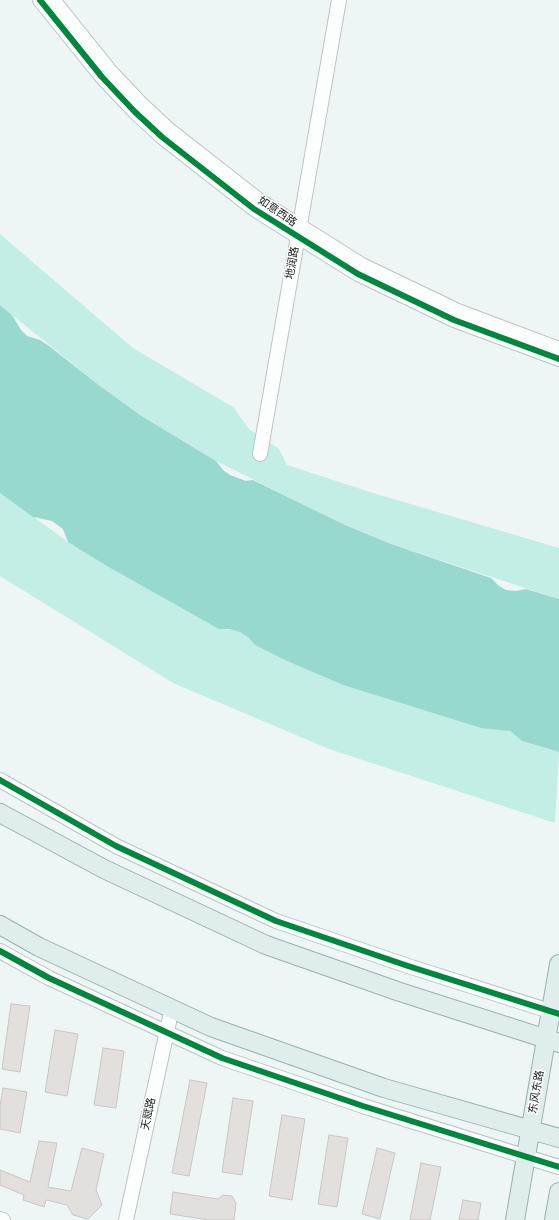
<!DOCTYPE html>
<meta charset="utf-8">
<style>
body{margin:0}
canvas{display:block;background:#edf6f4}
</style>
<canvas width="559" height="1220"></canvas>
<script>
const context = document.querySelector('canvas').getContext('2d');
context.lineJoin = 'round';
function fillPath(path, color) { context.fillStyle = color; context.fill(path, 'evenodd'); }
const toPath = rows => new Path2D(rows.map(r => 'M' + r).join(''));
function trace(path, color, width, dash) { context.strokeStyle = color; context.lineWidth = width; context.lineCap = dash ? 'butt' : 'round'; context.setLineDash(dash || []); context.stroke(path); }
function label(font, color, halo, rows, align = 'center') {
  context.font = font + ' "Titillium Web","Noto Sans SC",sans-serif'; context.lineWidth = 3; context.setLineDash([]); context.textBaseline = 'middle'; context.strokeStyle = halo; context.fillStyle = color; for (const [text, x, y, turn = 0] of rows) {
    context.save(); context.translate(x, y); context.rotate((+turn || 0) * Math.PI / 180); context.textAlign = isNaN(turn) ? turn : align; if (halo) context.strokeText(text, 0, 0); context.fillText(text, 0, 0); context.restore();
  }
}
fillPath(toPath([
 [0,234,133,348,233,407,249,429,279,449,287,465,370,492,559,548,559,599,391,544,345,525,216,461,140,415,100,386,0,305],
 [0,492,68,542,223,629,235,630,240,632,249,638,255,645,287,661,343,685,481,728,502,728,510,731,522,741,559,752,555,823,329,749,173,683,0,576]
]), '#c2eee6');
fillPath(toPath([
 [0,305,12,315,21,330,27,336,40,340,49,346,100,386,140,415,216,461,223,470,230,475,246,481,253,480,345,525,391,544,491,578,499,586,506,590,516,591,526,589,559,599,559,752,522,741,510,731,481,728,343,685,287,661,255,645,249,638,240,632,229,629,219,629,107,566,68,542,63,529,52,521,33,517,0,493]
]), '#98d9ce');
const building = toPath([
 [11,1004,30,1006,20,1072,2,1069,11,1004],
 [55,1030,78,1034,67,1096,45,1092,55,1030],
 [103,1048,124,1051,116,1108,94,1105,103,1048],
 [190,1080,207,1083,189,1176,172,1173,190,1080],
 [3,1088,27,1092,20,1133,0,1129,0,1106,3,1088],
 [233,1098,253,1101,242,1175,222,1172,233,1098],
 [282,1115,305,1119,292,1200,269,1196,282,1115],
 [329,1135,348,1138,337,1207,318,1204,329,1135],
 [39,1141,57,1143,48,1187,71,1191,82,1148,104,1154,96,1190,102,1205,88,1219,73,1215,67,1205,46,1200,44,1207,23,1200,24,1195,0,1185,0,1170,30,1182,39,1141],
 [377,1148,395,1153,380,1219,362,1214,377,1148],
 [421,1163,441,1167,430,1220,410,1220,421,1163],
 [173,1192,218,1199,223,1195,232,1196,236,1203,234,1220,209,1220,170,1214,173,1192],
 [463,1200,481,1203,478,1220,459,1220,463,1200]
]);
fillPath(building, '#e3dfdd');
trace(building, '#c6c7c6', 1);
const minor = toPath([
 [40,0,102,77,135,112,162,137,254,209,358,274,454,320,559,359],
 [53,0,110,71,142,105,168,129,260,201,362,265,458,311,559,349],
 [260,454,339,0],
 [0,780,116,846,276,921,408,966,559,1014],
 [0,951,49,978,222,1058,363,1106,559,1167],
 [0,1219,3,1220],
 [126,1220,172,1008]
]);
const major = toPath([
 [0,813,104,869,266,945,400,992,559,1043],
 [0,925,39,947,211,1027,384,1088,559,1138],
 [515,1220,559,964],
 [554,1220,559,1192]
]);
trace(minor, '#bcc3c1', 16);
trace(major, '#97b2ae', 20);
trace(minor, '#fcfefd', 14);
trace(major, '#dfeeec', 18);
trace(toPath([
 [40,0,102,77,135,112,162,137,254,209,358,274,454,320,559,359],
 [0,780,116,846,276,921,408,966,559,1014],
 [0,951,49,978,222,1058,363,1106,559,1167]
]), '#00873e', 6);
label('11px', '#181e1c', '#fff', [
 ["如意西路",277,212,34],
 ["地润路",293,263,-80],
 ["东风东路",537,1092,-80],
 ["天赋路",149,1114,-78]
]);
</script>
